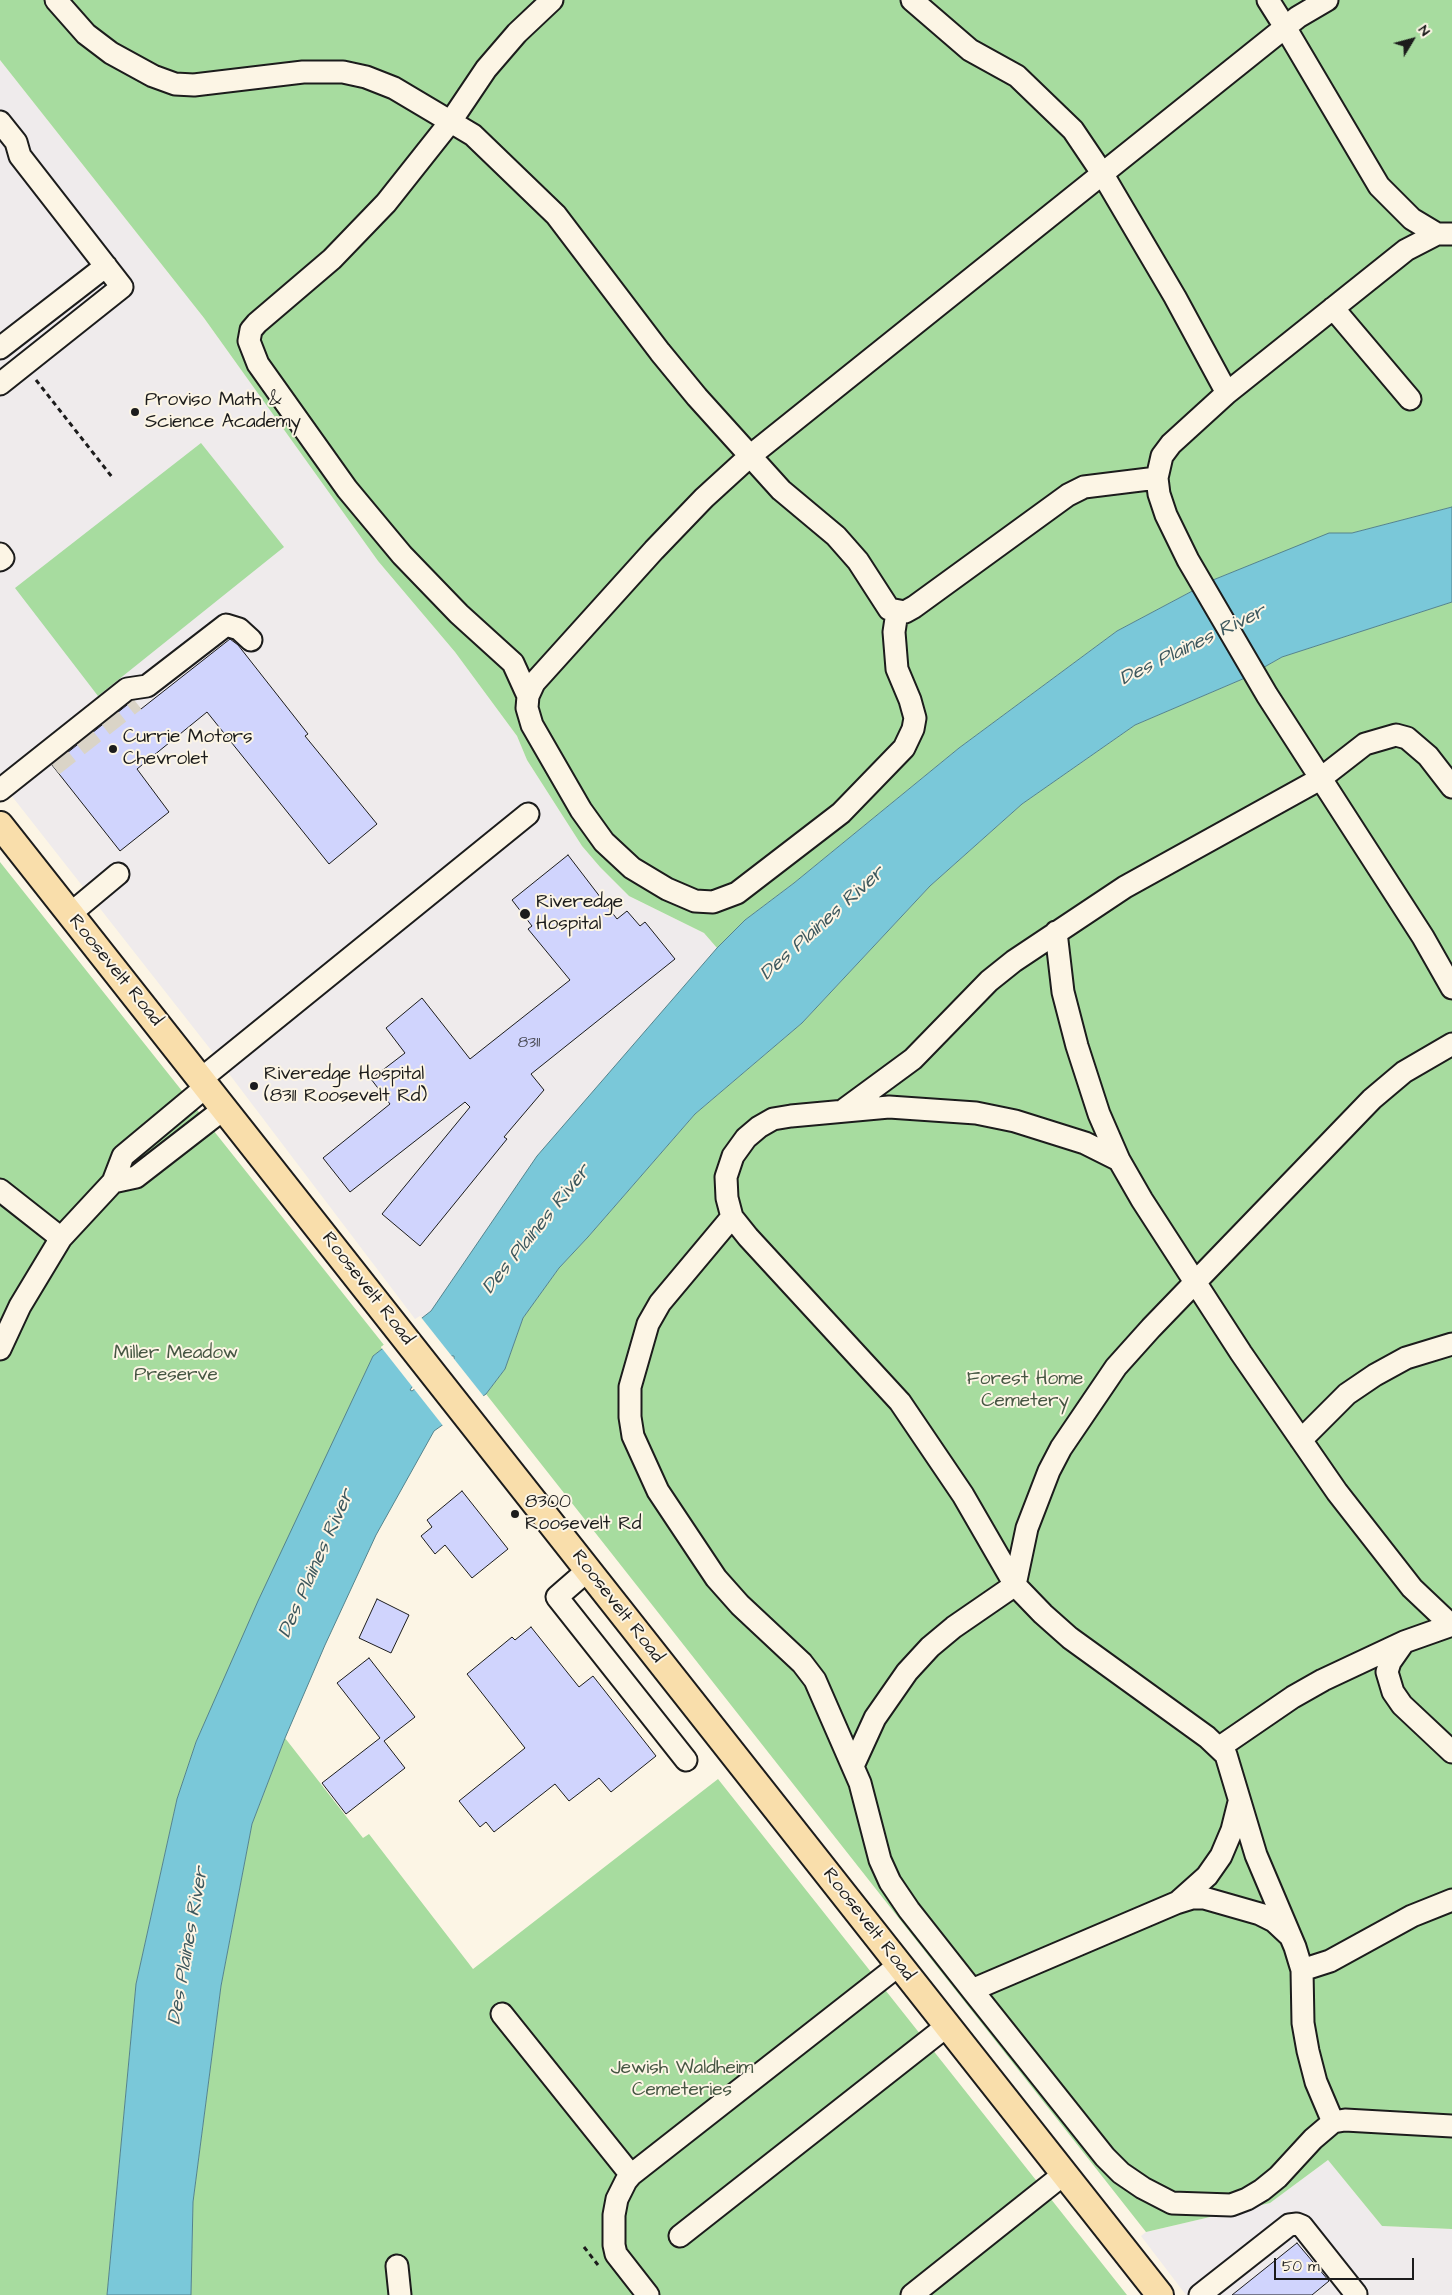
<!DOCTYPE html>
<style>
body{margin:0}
#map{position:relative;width:1452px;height:2295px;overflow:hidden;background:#fcf5e5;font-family:"Architects Daughter",sans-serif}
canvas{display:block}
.north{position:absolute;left:1387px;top:15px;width:50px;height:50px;-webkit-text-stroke:4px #fcf5e5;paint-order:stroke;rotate:53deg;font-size:14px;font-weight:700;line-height:20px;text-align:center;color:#1c1c1c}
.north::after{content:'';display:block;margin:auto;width:18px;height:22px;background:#1c1c1c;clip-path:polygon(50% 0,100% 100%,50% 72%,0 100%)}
.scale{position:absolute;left:1274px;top:2258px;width:140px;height:22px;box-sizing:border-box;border:2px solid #1c1c1c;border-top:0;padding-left:6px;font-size:15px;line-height:18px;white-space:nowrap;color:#1c1c1c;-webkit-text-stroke:4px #fcf5e5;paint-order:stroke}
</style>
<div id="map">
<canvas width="1452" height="2295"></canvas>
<div class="north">N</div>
<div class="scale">50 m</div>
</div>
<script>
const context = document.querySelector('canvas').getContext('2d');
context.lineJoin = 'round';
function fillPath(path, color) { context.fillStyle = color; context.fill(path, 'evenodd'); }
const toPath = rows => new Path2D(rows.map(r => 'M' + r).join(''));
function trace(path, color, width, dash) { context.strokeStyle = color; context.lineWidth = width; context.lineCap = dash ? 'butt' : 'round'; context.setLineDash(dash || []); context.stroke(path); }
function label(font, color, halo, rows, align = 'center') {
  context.font = font + ' "Architects Daughter",sans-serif'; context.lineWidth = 4; context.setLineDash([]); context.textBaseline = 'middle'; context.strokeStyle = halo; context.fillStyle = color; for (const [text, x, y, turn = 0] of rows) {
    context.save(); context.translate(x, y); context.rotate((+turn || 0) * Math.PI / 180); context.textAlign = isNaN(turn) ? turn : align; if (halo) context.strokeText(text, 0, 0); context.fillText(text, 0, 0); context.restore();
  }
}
fillPath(toPath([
 [0,60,204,318,378,561,455,652,517,736,527,760,582,846,600,867,629,896,704,933,717,948,537,1156,440,1300,431,1311,422,1318,420,1316,415,1319,211,1050,0,781],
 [1328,2160,1382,2226,1452,2229,1452,2295,1186,2295,1141,2236,1146,2232,1270,2203]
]), '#efebec');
fillPath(toPath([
 [0,0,1452,0,1452,507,1352,533,1329,534,1213,580,1117,631,959,748,794,883,745,920,717,948,704,933,629,896,600,867,582,846,527,760,517,736,455,652,378,561,204,318,0,60],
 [201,443,284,547,98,696,15,588],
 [1452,602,1452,2229,1382,2226,1328,2160,1270,2203,1146,2232,486,1394,505,1369,523,1318,559,1268,588,1237,695,1114,802,1023,930,886,1022,804,1135,725,1245,678,1282,657],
 [0,862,384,1345,381,1347,382,1349,373,1356,196,1742,177,1799,136,1984,107,2295,0,2295],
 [285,1738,363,1838,369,1834,473,1969,718,1779,1127,2295,191,2295,193,2202,221,1986,252,1824]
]), '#a7dc9f');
const water = toPath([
 [1452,507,1452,602,1282,657,1245,678,1135,725,1022,804,930,886,802,1023,695,1114,588,1237,559,1268,523,1318,505,1369,486,1394,434,1431,376,1535,325,1645,285,1738,252,1824,221,1986,193,2202,191,2295,107,2295,136,1984,177,1799,196,1742,258,1601,373,1356,431,1311,537,1156,717,948,745,920,794,883,959,748,1117,631,1213,580,1329,533,1352,533,1452,507],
 [452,1356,454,1356,454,1359,412,1391,410,1390,412,1387,452,1356]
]);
fillPath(water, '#7ac8d9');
trace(water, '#54838d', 1);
fillPath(toPath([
 [420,1316,485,1398,444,1427,381,1347]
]), '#fcf5e5');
const building = toPath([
 [230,639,238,645,308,734,305,736,377,824,329,864,207,712,137,769,169,812,120,851,52,765,132,701,141,709,230,639],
 [568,855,617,919,627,911,640,926,645,922,675,959,531,1074,544,1090,504,1137,507,1139,420,1246,382,1214,470,1107,465,1102,350,1192,323,1158,390,1104,371,1079,405,1053,386,1028,422,998,470,1059,570,980,528,929,532,926,512,900,568,855],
 [462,1491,508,1549,472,1578,445,1545,435,1554,421,1536,432,1527,427,1520,462,1491],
 [377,1599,409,1615,391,1653,359,1638,377,1599],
 [531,1627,579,1687,593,1676,656,1756,611,1792,599,1778,569,1801,555,1784,494,1832,486,1822,480,1827,459,1801,525,1748,467,1674,512,1637,515,1640,531,1627],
 [369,1658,415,1717,384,1741,405,1768,346,1814,322,1783,380,1738,337,1683,369,1658],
 [1297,2243,1329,2281,1312,2295,1232,2295,1297,2243]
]);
fillPath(building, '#d0d4fd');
trace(building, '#1c1c1c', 1);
trace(toPath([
 [53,766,135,701]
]), '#dad4c7', 21, [21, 11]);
const minor = toPath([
 [56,0,86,34,111,53,153,76,175,84,194,85,303,72,343,72,366,77,394,88,473,135,556,215,660,352,697,397,781,490,836,536,858,561,889,609,905,612,914,607,1068,495,1084,487,1157,478],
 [912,0,970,50,1017,76,1073,130,1102,173,1175,297,1227,393],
 [1268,0,1285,27,1379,186,1412,219,1437,234],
 [0,122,16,142,20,156,122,287,0,384],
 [1452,234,1437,234,1406,250,1227,393,1171,444,1162,456,1157,478,1159,494,1166,515,1188,560,1267,695,1423,937,1452,988],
 [1333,308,1410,399],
 [0,348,106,266],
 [0,554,3,558,0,560],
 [897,612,894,632,897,669,910,700,915,718,913,729,904,748,841,813,737,893,713,902,695,901,667,889,632,868,604,842,581,810,532,725,527,708,528,696,534,683,654,550,704,498,750,456,1298,17,1327,0],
 [528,696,513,663,459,614,402,555,347,489,258,364,249,341,251,330,257,323,332,259,386,203,451,121,486,69,517,33,552,0],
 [0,790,127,689,147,686,226,625,239,629,251,640],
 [70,914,118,874],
 [1056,932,1063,992,1077,1046,1099,1114,1119,1160,1142,1200,1241,1353,1337,1492,1412,1588,1451,1625],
 [201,1079,528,814],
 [845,1109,913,1059,989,981,1014,961,1125,887,1320,779,1365,744,1396,735,1407,738,1428,756,1452,787],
 [1119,1160,1085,1143,1015,1121,976,1113,889,1107,791,1116,773,1119,759,1127,746,1138,733,1156,726,1177,727,1198,732,1217,748,1237,900,1402,963,1495,1015,1585,1043,1614,1070,1638,1207,1737,1226,1755,1256,1855,1295,1947,1302,1970,1303,2023,1308,2051,1316,2082,1333,2122],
 [113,1182,136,1177,225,1108],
 [0,1190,61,1238],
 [732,1217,660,1303,648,1324,630,1387,630,1417,633,1436,658,1491,716,1578,740,1605,802,1663,815,1680,860,1783,880,1860,890,1882,909,1910,972,1990,1105,2157,1121,2173,1143,2188,1172,2203,1231,2205,1247,2199,1262,2190,1278,2177,1313,2139,1333,2122,1345,2120,1452,2126],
 [0,1349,20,1306,61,1238,113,1182,123,1156,207,1086],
 [1301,1440,1347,1394,1375,1375,1406,1358,1452,1344],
 [588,1570,557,1597,686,1760],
 [1404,1642,1390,1662,1387,1672,1393,1692,1402,1705,1452,1752],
 [1220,1747,1293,1697,1323,1680,1404,1642,1452,1625],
 [853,1766,875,1718,907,1672,930,1647,954,1627,1015,1585,1027,1528,1049,1471,1061,1448,1116,1367,1151,1328,1372,1099,1404,1072,1452,1044],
 [1179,1901,1207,1876,1221,1856,1232,1830,1239,1802],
 [1302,1970,1330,1961,1412,1916,1452,1900],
 [972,1990,1176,1903,1192,1898,1204,1898,1260,1914,1274,1921,1289,1935],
 [502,2014,631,2175],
 [680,2236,947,2026],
 [397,2266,400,2295],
 [648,2295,616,2254,614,2245,614,2215,617,2199,626,2181,631,2175,899,1965],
 [912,2295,1064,2174],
 [1200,2295,1289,2225,1297,2224,1302,2226,1356,2294]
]);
const major = toPath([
 [0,825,1160,2295]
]);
trace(minor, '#1c1c1c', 25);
trace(major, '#1c1c1c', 30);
trace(toPath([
 [36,380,112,477],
 [584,2247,598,2265]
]), '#1c1c1c', 3, [5, 4]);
trace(minor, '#fcf5e5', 21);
trace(major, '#f9deab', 26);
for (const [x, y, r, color] of [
 [135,412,5,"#1c1c1c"],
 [113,749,5,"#1c1c1c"],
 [525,914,6,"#1c1c1c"],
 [254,1086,5,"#1c1c1c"],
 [515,1514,5,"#1c1c1c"]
]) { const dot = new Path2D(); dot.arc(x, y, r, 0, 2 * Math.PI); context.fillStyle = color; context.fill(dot); trace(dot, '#fcf5e5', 2); }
label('16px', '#494a54', null, [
 ["8311",529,1044]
]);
label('19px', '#1c1c1c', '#fcf5e5', [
 ["Proviso Math &",145,401],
 ["Science Academy",145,423],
 ["Currie Motors",123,738],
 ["Chevrolet",123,760],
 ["Riveredge",536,903],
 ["Hospital",536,925],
 ["Riveredge Hospital",264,1075],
 ["(8311 Roosevelt Rd)",264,1097],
 ["8300",525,1503],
 ["Roosevelt Rd",525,1525]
], 'left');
label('19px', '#1c1c1c', '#fcf5e5', [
 ["Roosevelt Road",115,971,51],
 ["Roosevelt Road",367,1289,52],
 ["Roosevelt Road",617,1607,52],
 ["Roosevelt Road",868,1925,52]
]);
label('19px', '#465643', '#fcf5e5', [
 ["Miller Meadow",176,1354],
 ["Preserve",176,1376],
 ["Forest Home",1025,1380],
 ["Cemetery",1025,1402],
 ["Jewish Waldheim",682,2069],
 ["Cemeteries",682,2091]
]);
label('italic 20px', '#3d585e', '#fcf5e5', [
 ["Des Plaines River",1193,646,-26],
 ["Des Plaines River",823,924,-42],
 ["Des Plaines River",537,1230,-51],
 ["Des Plaines River",317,1564,-66],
 ["Des Plaines River",189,1946,-80]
]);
</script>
